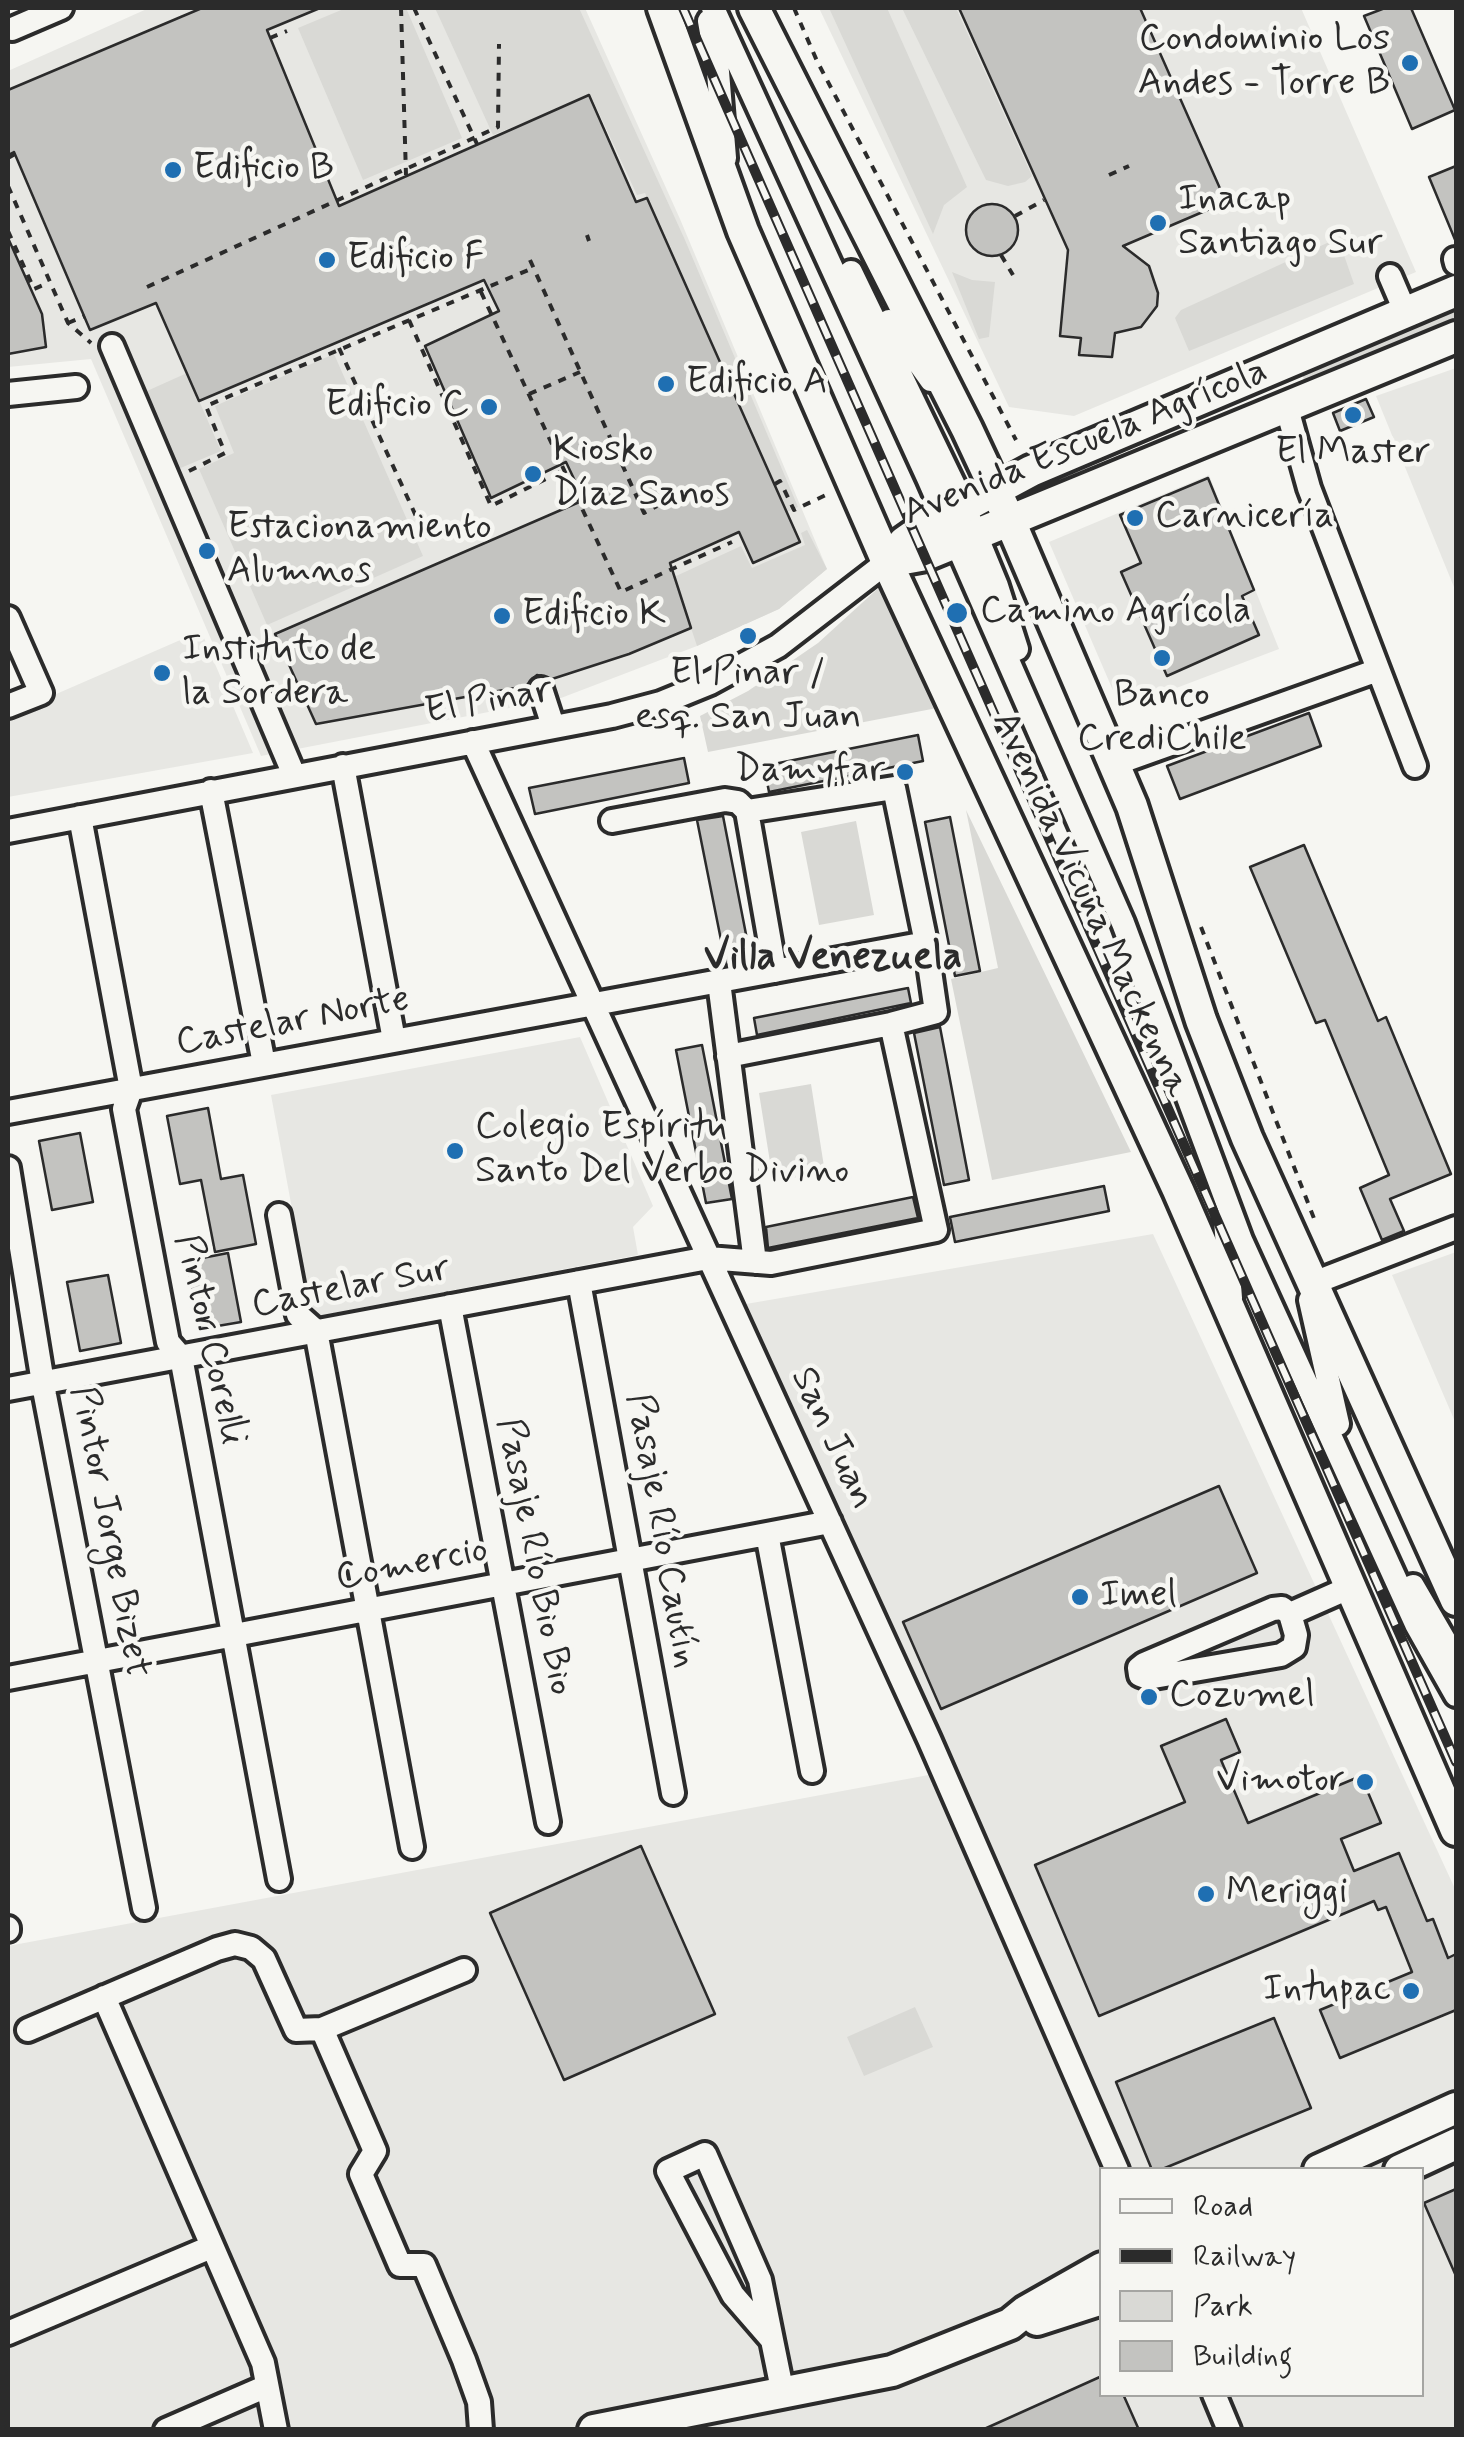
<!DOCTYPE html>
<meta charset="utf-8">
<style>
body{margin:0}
#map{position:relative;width:1464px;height:2437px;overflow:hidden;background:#f6f6f2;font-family:Mynerve,sans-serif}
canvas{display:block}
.frame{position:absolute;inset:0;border:10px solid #2b2b2b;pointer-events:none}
.legend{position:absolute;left:1099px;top:2167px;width:325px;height:230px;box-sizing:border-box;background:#f6f6f2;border:2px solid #a5a5a2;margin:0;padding:12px 18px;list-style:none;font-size:30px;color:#2b2b2b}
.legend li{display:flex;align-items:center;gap:20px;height:50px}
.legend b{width:50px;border:2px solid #a5a5a2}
</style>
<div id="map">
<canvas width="1464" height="2437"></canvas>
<div class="frame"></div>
<ul class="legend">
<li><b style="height:12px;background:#f6f6f2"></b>Road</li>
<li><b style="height:12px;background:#2b2b2b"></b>Railway</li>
<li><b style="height:28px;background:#d9d9d5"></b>Park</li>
<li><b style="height:28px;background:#c3c3c0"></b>Building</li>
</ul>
</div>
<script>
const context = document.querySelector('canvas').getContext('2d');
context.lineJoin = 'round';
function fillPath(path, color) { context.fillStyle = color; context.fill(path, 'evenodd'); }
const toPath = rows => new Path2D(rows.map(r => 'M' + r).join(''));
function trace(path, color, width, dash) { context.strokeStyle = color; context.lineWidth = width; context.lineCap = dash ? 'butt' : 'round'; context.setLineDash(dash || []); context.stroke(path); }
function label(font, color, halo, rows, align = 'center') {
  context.font = font + ' Mynerve,sans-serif'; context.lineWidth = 9; context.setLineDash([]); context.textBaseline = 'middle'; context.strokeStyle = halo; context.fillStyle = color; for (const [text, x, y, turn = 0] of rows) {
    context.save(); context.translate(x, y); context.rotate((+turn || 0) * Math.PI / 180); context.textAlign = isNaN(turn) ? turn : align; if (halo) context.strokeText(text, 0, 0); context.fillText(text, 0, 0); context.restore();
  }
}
fillPath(toPath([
 [149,8,585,8,680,219,827,569,779,609,697,646,561,698,261,756,91,359,8,367,8,71],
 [819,8,1301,8,1416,272,1074,416,1009,407],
 [1456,368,1456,592,1376,396],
 [1209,475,1279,649,1121,709,1049,542],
 [201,631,253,753,8,797,8,715],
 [580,1037,653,1206,633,1227,638,1255,312,1317,271,1095],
 [1153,1234,1456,1891,1456,2429,8,2430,8,1946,950,1771,746,1304],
 [1102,2170,1422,2170,1422,2394,1102,2394],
 [1456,1252,1456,1424,1392,1275]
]), '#e7e7e3');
fillPath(toPath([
 [346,8,406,8,462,138,363,180,298,28],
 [435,8,579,8,685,240,798,507,787,512,645,193,637,195,591,96,493,135],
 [829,8,887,8,967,187,944,205,933,234],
 [902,8,956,8,1032,176,1025,182,1008,186,986,180],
 [1338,238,1354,284,1189,351,1175,318,1181,310],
 [952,272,972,280,995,282,989,337,979,339],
 [1456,306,1456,323,1310,382,1304,381,1302,371],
 [334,354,423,556,267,625,199,469,234,453,215,406],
 [187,373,221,451,171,472,138,395],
 [807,530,827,569,779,609,697,646,674,577,741,546,752,568,805,545,801,533],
 [885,582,937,708,708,752,700,716,748,691,818,643],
 [966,810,1131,1152,992,1180,951,979,998,968],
 [856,821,874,915,819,925,801,832],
 [811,1084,825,1173,773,1181,759,1093],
 [915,2007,933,2047,864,2076,847,2037]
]), '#d9d9d5');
const building = toPath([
 [202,8,320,8,267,30,339,206,589,95,636,202,647,198,800,542,753,563,739,532,670,563,691,628,629,654,552,679,537,675,526,686,316,724,275,634,584,500,566,462,491,498,425,346,499,311,484,280,199,401,156,303,90,330,14,152,8,155,8,90,202,8],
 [959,8,1140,8,1226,202,1123,246,1149,266,1158,293,1157,306,1141,327,1115,333,1112,357,1079,355,1081,338,1060,336,1068,250,959,8],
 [1385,8,1411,8,1455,110,1412,129,1364,16,1385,8],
 [1456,166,1456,242,1429,177,1456,166],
 '966 230a26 26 0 1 1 52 0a26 26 0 1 1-52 0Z',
 [8,238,42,314,46,347,8,354,8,238],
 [1366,399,1374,417,1340,431,1333,413,1366,399],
 [1208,478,1254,590,1242,596,1259,635,1167,676,1121,572,1141,563,1120,515,1208,478],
 [1309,713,1321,746,1180,799,1167,766,1309,713],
 [918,735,923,761,769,792,764,766,918,735],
 [684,758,689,783,535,814,529,788,684,758],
 [723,816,751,960,726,965,697,820,723,816],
 [950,817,980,971,955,976,925,822,950,817],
 [1304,845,1378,1021,1386,1017,1451,1174,1390,1199,1404,1231,1382,1240,1360,1188,1389,1175,1325,1020,1316,1023,1250,867,1304,845],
 [908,988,911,1003,757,1035,754,1018,908,988],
 [940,1027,969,1180,944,1185,914,1033,940,1027],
 [702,1045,732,1199,706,1203,676,1050,702,1045],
 [208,1108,221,1179,243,1175,256,1244,215,1252,201,1180,180,1184,167,1116,208,1108],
 [80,1133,93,1202,52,1210,39,1141,80,1133],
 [1104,1186,1109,1211,955,1242,950,1217,1104,1186],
 [913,1197,918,1218,768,1248,766,1227,913,1197],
 [228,1253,241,1322,200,1329,187,1261,228,1253],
 [108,1275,121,1343,80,1351,67,1282,108,1275],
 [1219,1486,1257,1573,941,1709,903,1622,1219,1486],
 [1226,1719,1240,1752,1221,1760,1248,1823,1361,1776,1381,1823,1341,1839,1354,1871,1399,1853,1427,1921,1433,1919,1448,1958,1456,1954,1456,2010,1340,2058,1320,2010,1412,1972,1386,1907,1378,1910,1374,1901,1099,2016,1035,1865,1185,1802,1161,1746,1226,1719],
 [641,1846,715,2014,564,2080,490,1913,641,1846],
 [1274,2018,1311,2108,1160,2170,1152,2170,1116,2082,1274,2018],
 [1456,2189,1456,2276,1424,2203,1456,2189],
 [1102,2376,1102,2394,1123,2394,1139,2430,982,2430,1102,2376]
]);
fillPath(building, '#c3c3c0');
trace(building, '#2b2b2b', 2.5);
const minor = toPath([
 [713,8,928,478,1123,923,1241,1240,1416,1624,1456,1695],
 [709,21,718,72,725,158],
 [12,29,61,8],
 [1455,259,1456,263],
 [851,272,964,506,997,586,1017,649],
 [1390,276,1405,311],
 [889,321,931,380],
 [112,346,294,775],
 [8,394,76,387],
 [1286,405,1309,488,1415,766],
 [8,618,41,693,8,706],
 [541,689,553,726],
 [473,742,929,1739,1117,2170],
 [1115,764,1378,670],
 [343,766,394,1040],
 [211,791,264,1064],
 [747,811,775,971],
 [80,817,131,1089,124,1109,168,1342,181,1357,279,1879],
 [612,821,725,800,738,802,747,811,894,788,926,943,936,1012,891,1024,728,1056],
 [8,831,612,716,661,703,710,683,778,646,887,562],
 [719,982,755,1262],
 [8,1112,926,943],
 [8,1168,45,1395,144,1908],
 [279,1215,298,1315,316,1331,412,1847],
 [1225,1220,1231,1298],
 [579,1282,673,1793],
 [1311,1284,1456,1228],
 [1310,1300,1338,1424],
 [450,1306,548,1822],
 [8,1389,708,1258,771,1263,936,1230,891,1024],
 [767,1534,812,1771],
 [1413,1586,1456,1660],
 [1290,1614,1282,1608,1273,1609,1144,1664,1139,1668,1140,1675,1148,1678,1281,1655,1294,1647,1296,1635,1290,1614,1351,1587],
 [8,1678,830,1522],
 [8,1928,8,1930],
 [104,1997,263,2363,276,2430],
 [322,2029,464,1970],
 [28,2030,217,1949,235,1944,251,1948,264,1959,296,2030,322,2029,375,2151,361,2174,400,2265,424,2265,464,2360,479,2402,481,2430],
 [8,2333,211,2247],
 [772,2340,733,2295,668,2171,705,2154,760,2280,772,2340,783,2394],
 [1214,2394,1229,2430],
 [166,2430,267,2386]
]);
const major = toPath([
 [663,8,743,231,887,562,1178,1190,1456,1830],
 [754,8,967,429,1010,521,1132,806,1201,1020,1247,1138,1456,1600],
 [887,562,904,542,921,530,1031,471,1456,291],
 [887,562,926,555,1456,337],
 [1319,2170,1456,2108],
 [1400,2170,1456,2144],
 [1037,2320,1102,2299],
 [594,2430,892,2371,1010,2324,1026,2311,1102,2268]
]);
trace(minor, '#2b2b2b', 30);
trace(major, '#2b2b2b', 38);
trace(toPath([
 [401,8,406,175],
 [414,8,477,144],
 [794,8,817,61,1016,440],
 [270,38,287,31],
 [8,158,15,154],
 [1109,175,1129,166],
 [8,186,68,323,91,343],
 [1015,216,1044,200],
 [8,231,34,289,48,283],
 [587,235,589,241],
 [1001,255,1013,275],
 [530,260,644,513,657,506],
 [147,287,498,127,499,44],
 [481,292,621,592,732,542],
 [409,320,491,506,564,470],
 [68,323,85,316],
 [339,348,426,538],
 [529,394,580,372],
 [189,471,225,453,206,406,533,268],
 [775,484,780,481,794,510,828,494],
 [1201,927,1315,1221]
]), '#2b2b2b', 4, [8, 8]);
trace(minor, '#f6f6f2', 22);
trace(major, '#f6f6f2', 30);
const rail = toPath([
 [683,8,1456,1762]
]);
trace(rail, '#2b2b2b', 10);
trace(rail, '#f6f6f2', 6, [19]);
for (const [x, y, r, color] of [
 [1410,63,10,"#1f6fb2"],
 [173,170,10,"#1f6fb2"],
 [1158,223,10,"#1f6fb2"],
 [327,260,10,"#1f6fb2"],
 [666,384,10,"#1f6fb2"],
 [489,407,10,"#1f6fb2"],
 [1353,415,10,"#1f6fb2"],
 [533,474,10,"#1f6fb2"],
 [1135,518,10,"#1f6fb2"],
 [207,551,10,"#1f6fb2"],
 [957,613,12,"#1f6fb2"],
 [502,616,10,"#1f6fb2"],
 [748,636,10,"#1f6fb2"],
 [1162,658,10,"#1f6fb2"],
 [162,673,10,"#1f6fb2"],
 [905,772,10,"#1f6fb2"],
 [455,1151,10,"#1f6fb2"],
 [1080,1597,10,"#1f6fb2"],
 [1149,1697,10,"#1f6fb2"],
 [1365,1782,10,"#1f6fb2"],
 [1206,1894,10,"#1f6fb2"],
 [1411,1991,10,"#1f6fb2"]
]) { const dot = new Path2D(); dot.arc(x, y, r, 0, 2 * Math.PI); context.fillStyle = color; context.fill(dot); trace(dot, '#f6f6f2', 4); }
label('38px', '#2b2b2b', '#f6f6f2', [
 ["Condominio Los",1390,41,"right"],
 ["Andes - Torre B",1390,85,"right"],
 ["Edificio B",193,170],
 ["Inacap",1178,201],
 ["Santiago Sur",1178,245],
 ["Edificio F",347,260],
 ["Edificio A",686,384],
 ["Edificio C",469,407,"right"],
 ["Kiosko",553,452],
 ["Díaz Sanos",553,496],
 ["El Master",1353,454,"center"],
 ["Carnicería",1155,518],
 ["Estacionamiento",227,529],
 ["Alumnos",227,573],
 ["Camino Agrícola",980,613],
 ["Edificio K",522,616],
 ["Instituto de",182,651],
 ["la Sordera",182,695],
 ["El Pinar /",748,675,"center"],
 ["esq. San Juan",748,719,"center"],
 ["Banco",1162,697,"center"],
 ["CrediChile",1162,741,"center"],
 ["Damyfar",885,772,"right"],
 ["Colegio Espíritu",475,1129],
 ["Santo Del Verbo Divino",475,1173],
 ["Imel",1100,1597],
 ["Cozumel",1169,1697],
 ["Vimotor",1345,1782,"right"],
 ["Meriggi",1226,1894],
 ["Intupac",1391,1991,"right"]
], 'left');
label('38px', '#2b2b2b', '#f6f6f2', [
 ["Avenida Escuela Agrícola",1086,444,-22],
 ["El Pinar",489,703,-10],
 ["Avenida Vicuña Mackenna",1089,905,65],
 ["Castelar Norte",293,1023,-11],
 ["Castelar Sur",351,1289,-11],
 ["Pintor Corelli",208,1340,77],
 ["San Juan",831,1439,65],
 ["Pasaje Río Cautín",660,1531,80],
 ["Pintor Jorge Bizet",108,1532,79],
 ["Pasaje Río Bio Bio",533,1557,79],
 ["Comercio",412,1566,-11]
]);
label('bold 40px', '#2b2b2b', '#f6f6f2', [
 ["Villa Venezuela",833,960]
]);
</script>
